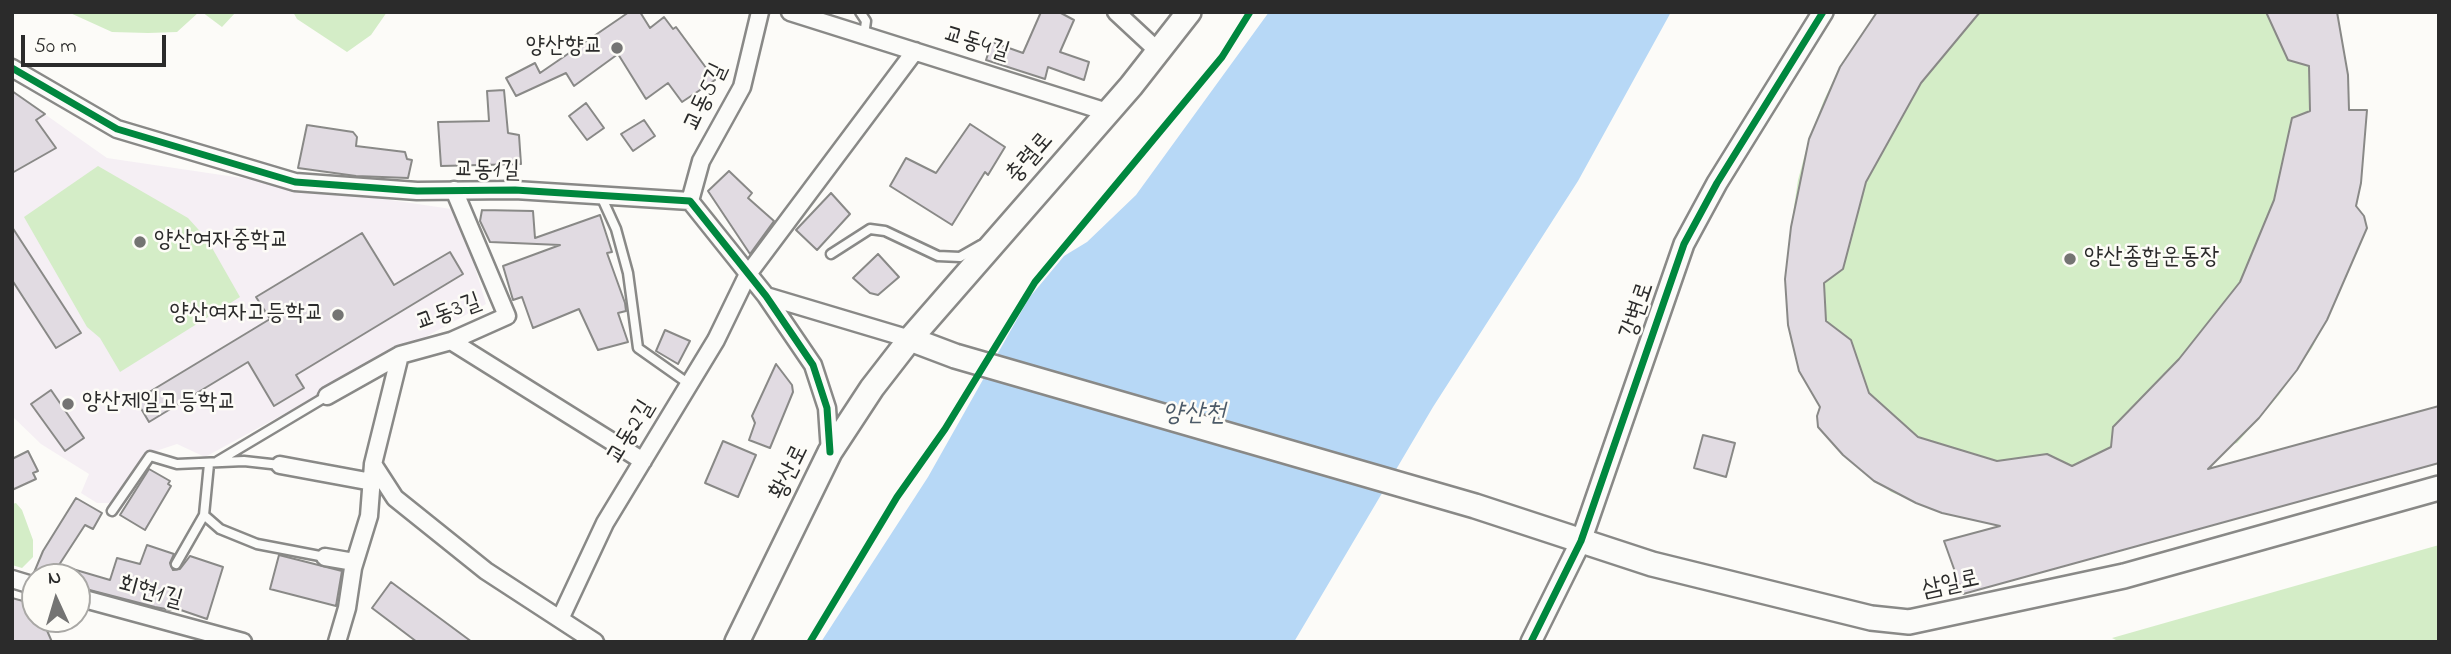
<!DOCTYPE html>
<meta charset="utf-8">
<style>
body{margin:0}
#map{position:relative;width:2451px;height:654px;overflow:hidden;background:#fcfbf8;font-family:"Indie Flower",sans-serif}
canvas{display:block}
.frame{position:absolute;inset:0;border:14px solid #2b2b2b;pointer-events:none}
.north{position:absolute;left:21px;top:563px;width:70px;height:70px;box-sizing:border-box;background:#fdfcf7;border:2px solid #a9a8a5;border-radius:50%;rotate:356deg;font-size:19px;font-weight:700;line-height:28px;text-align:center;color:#2b2b2b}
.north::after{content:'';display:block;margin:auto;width:24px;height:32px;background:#747473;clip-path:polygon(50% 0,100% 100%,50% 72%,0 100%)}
.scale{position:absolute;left:21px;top:35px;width:145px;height:32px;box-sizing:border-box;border:4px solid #2b2b2b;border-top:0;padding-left:9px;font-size:21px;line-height:24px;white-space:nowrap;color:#2b2b2b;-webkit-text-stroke:5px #fdfcf7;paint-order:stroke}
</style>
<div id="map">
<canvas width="2451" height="654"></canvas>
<div class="frame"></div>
<div class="north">N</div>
<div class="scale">50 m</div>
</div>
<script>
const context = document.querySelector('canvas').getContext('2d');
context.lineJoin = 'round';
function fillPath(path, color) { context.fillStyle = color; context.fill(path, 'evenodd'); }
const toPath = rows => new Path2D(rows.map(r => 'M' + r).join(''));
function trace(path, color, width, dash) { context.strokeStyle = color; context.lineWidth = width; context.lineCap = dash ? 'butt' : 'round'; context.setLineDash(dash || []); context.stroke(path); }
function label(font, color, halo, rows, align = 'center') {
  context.font = font + ' "Indie Flower","Poor Story",sans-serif'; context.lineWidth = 5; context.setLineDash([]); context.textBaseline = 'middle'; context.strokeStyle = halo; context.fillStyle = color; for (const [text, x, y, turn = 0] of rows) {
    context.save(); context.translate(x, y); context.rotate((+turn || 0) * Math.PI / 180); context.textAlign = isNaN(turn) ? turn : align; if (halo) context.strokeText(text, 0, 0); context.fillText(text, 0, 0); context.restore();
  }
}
fillPath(toPath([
 [12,91,107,158,458,210,486,304,205,457,177,444,150,453,134,469,110,503,97,503,81,493,89,474,41,444,12,416]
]), '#f5eff4');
fillPath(toPath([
 [68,12,199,12,177,32,148,33,112,32],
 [202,12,236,12,222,27],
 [293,12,387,12,371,35,347,52,297,19],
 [1877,12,2337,12,2348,75,2349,110,2367,110,2361,183,2356,205,2364,216,2366,224,2339,294,2312,348,2279,395,2237,443,1983,522,1942,513,1891,492,1843,455,1818,427,1817,416,1820,407,1799,371,1788,325,1785,279,1791,227,1798,180,1809,139,1824,100,1840,67],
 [98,166,188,218,207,239,240,297,120,372,100,338,87,327,24,217],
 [16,503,22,510,33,540,33,557,22,568,12,565,12,504],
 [2439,545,2439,642,2120,642,2112,638]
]), '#d4edc7');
fillPath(toPath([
 [1269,12,1671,12,1578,181,1433,407,1294,642,821,642,928,477,1029,298,1064,256,1087,242,1136,195]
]), '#b7d8f6');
const building = toPath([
 [629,12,640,12,650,28,664,17,673,29,676,27,715,80,682,102,668,83,646,99,618,54,574,86,566,73,516,96,506,78,535,63,540,73,629,12],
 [1041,12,1059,12,1074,20,1060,52,1089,62,1084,80,1048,67,1045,79,986,60,992,42,1023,53,1041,12],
 [1877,12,1980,12,1921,83,1866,182,1843,269,1824,283,1826,321,1851,340,1869,393,1918,437,1997,461,2047,454,2072,466,2111,447,2113,427,2179,359,2240,282,2274,200,2292,118,2310,111,2309,66,2288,60,2266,12,2337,12,2348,75,2349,110,2367,110,2361,183,2356,206,2364,216,2367,228,2327,320,2297,370,2259,418,2208,469,2439,406,2439,463,1963,594,1944,541,2000,526,1942,513,1916,503,1874,481,1843,455,1818,427,1817,416,1820,407,1799,371,1788,325,1785,279,1791,227,1809,139,1840,67,1877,12],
 [504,90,508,133,519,135,521,164,441,166,438,122,489,121,487,91,504,90],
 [12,91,45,114,36,120,56,148,12,173,12,91],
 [586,103,604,128,587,140,569,116,586,103],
 [644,120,655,136,633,151,621,134,644,120],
 [970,124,1005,147,988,175,985,172,952,225,890,186,906,158,936,173,970,124],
 [307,125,353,132,357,137,356,146,405,152,407,159,412,160,408,178,356,176,298,168,307,125],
 [729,171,752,193,748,198,774,221,750,254,708,191,729,171],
 [831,193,850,214,817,250,796,230,831,193],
 [482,210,533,211,535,238,600,215,612,252,607,253,625,303,626,311,618,313,628,342,598,350,579,309,533,328,522,297,513,300,503,266,560,245,490,242,480,221,482,210],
 [12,227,81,333,56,348,12,280,12,227],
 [362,233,394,285,450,252,463,274,296,375,304,388,274,406,248,362,149,422,136,400,270,319,256,297,362,233],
 [878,254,899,277,878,295,870,293,853,278,878,254],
 [665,330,690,341,678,364,656,351,665,330],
 [776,364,792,385,793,392,770,448,749,440,755,423,752,416,776,364],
 [51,390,84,438,65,451,31,404,51,390],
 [1703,435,1735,443,1726,477,1694,468,1703,435],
 [723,441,756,455,738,497,705,483,723,441],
 [28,451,38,471,33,473,36,479,12,490,12,459,28,451],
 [149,469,170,481,168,484,171,486,145,530,120,515,149,469],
 [76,498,102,513,93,529,85,525,59,565,110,580,117,558,140,564,147,545,174,554,170,563,173,570,180,569,190,556,223,567,207,619,172,607,171,610,155,607,78,587,81,577,33,575,43,551,76,498],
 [279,555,342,571,336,606,270,589,279,555],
 [391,582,472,642,417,642,372,608,391,582],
 [26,594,35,596,35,619,42,619,52,642,12,642,12,598,23,601,26,594]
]);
fillPath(building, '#e1dbe2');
trace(building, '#898987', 2);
const service = toPath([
 [860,12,866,21,864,35],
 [601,196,616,229,628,273,638,348,689,384],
 [831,254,870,229,885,231,938,256,960,257,981,245],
 [218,461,327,396],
 [112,511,150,456,177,464,244,461,280,465],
 [204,515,220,529,257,544,325,557],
 [176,564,204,515,209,464]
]);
const minor = toPath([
 [790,12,1107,112],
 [1116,12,1159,52],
 [12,68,117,129,295,182,417,191,515,190,690,201,766,296,813,365,827,408,830,452],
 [690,201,701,161,742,87,760,12],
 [766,296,910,339],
 [451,341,643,461],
 [327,396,400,355],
 [373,464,395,498,486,571,595,642],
 [280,465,372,482],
 [325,557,354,562],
 [12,579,35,586],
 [77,597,243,642],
 [560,619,605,523,716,340,748,274,915,51],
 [337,642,347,608,353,568,369,516,373,464,400,355,451,341,507,316,454,190]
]);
const tertiary = toPath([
 [1531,642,1581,541,1684,244,1717,183,1823,12]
]);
const secondary = toPath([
 [910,339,955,356,1475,506,1652,564,1871,618,1909,622,2124,576,2439,488],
 [737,642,830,452,872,388,910,339,1131,86,1189,12]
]);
trace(service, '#898987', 13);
trace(minor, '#898987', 21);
trace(tertiary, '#898987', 24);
trace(secondary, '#898987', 28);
trace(service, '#fbfbf9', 8);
trace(minor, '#fbfbf9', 16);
trace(tertiary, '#fbfbf9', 19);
trace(secondary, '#fbfbf9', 23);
trace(toPath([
 [12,68,117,129,295,182,417,191,515,190,690,201,766,296,813,365,827,408,830,452],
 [810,642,897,497,945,429,1035,282,1222,57,1250,12],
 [1531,642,1581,541,1684,244,1717,183,1823,12]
]), '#00873e', 7);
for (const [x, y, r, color] of [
 [617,48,7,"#747473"],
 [140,242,7,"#747473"],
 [2070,259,7,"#747473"],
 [338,315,7,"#747473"],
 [68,404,7,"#747473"]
]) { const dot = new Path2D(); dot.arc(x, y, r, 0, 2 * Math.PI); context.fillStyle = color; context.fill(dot); trace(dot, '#fdfcf7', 2.5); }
label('24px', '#2b2b2b', '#fdfcf7', [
 ["교동4길",976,45,17],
 ["교동5길",707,98,-65],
 ["충렬로",1031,159,-49],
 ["교동1길",487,172,1],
 ["강변로",1639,311,-71],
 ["교동3길",449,314,-20],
 ["교동2길",632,433,-59],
 ["황산로",791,473,-64],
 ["삼일로",1951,586,-12],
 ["회현1길",150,594,15]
]);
label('24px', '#2b2b2b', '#fdfcf7', [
 ["양산향교",603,48,"right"],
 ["양산여자중학교",154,242],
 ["양산종합운동장",2084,259],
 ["양산여자고등학교",324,315,"right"],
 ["양산제일고등학교",82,404]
], 'left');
label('italic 26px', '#4c5a68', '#fdfcf7', [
 ["양산천",1194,416]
]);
</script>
